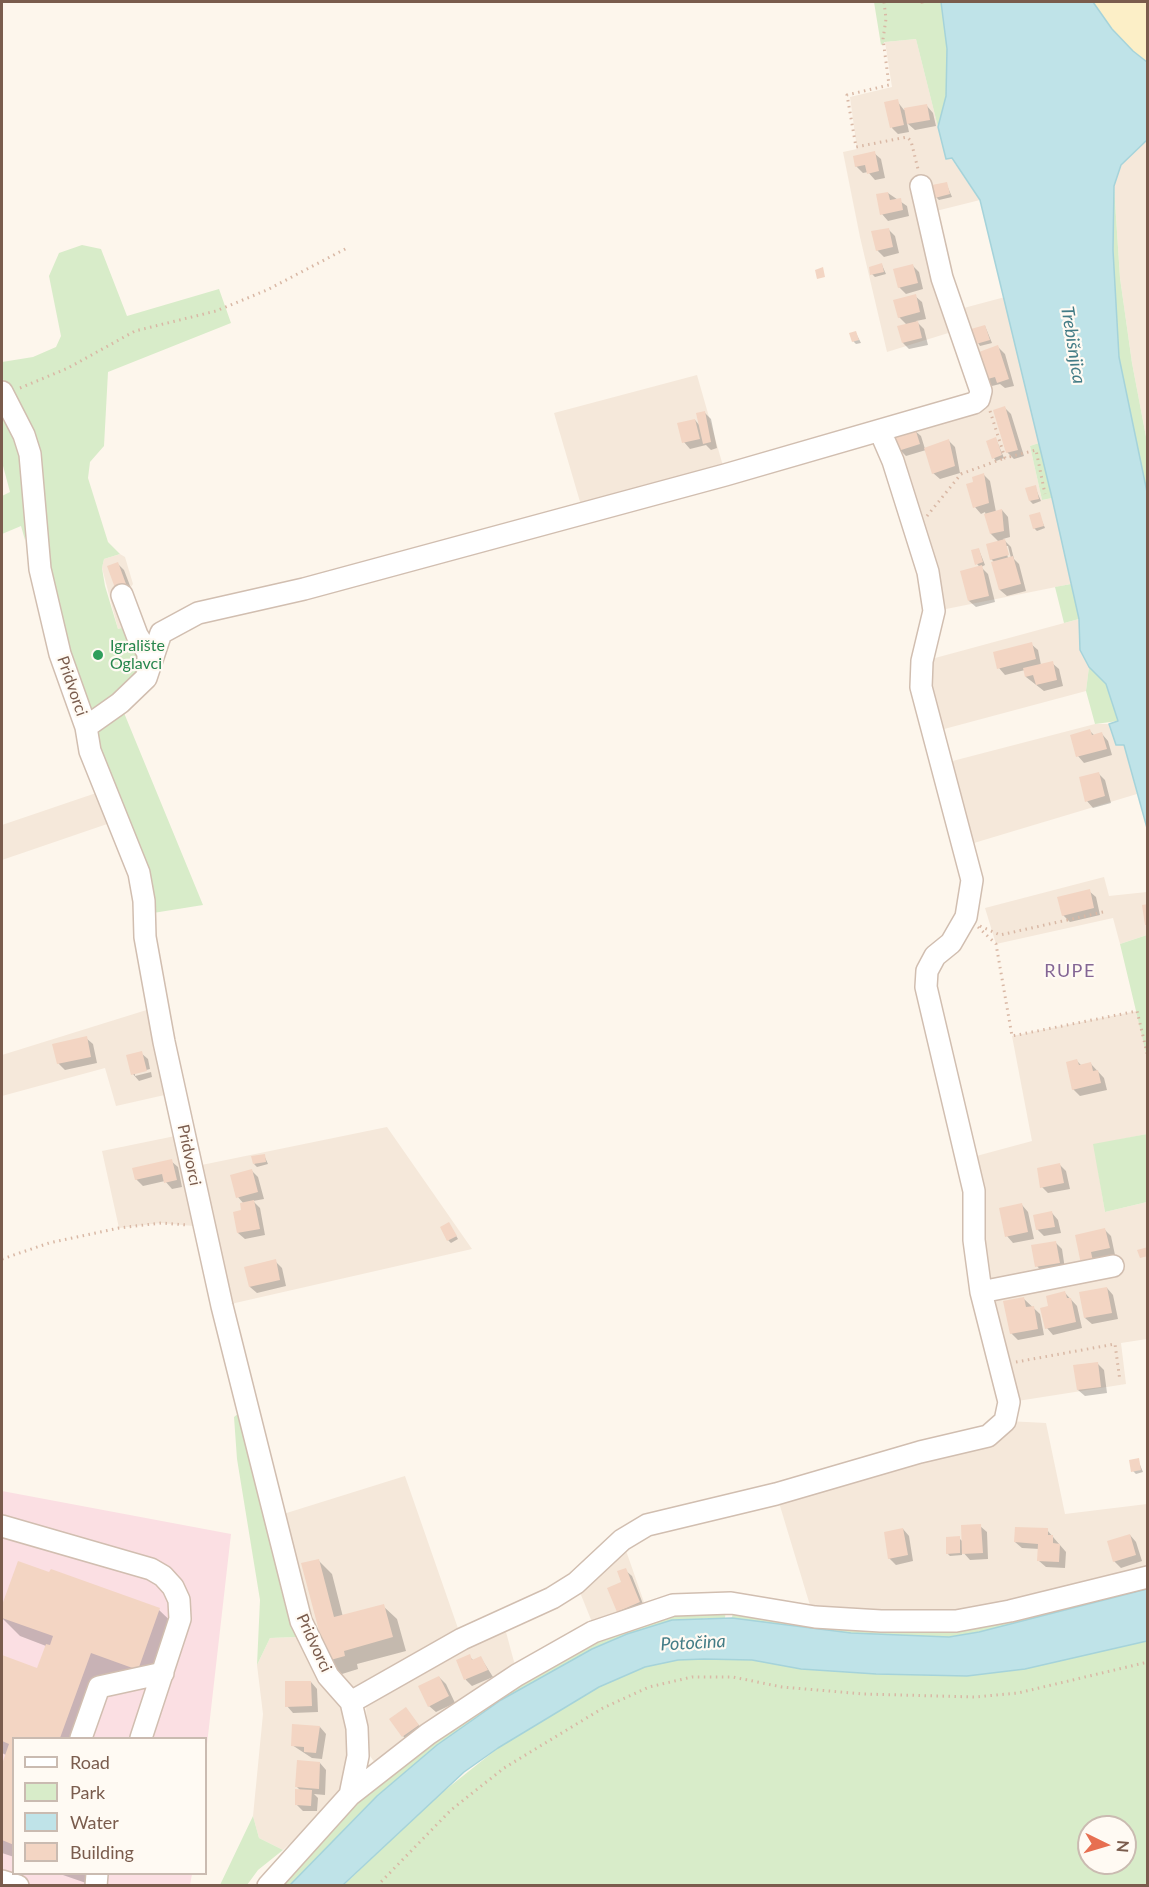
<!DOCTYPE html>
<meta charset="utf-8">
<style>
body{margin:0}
#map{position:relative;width:1149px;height:1887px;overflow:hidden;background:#fdf6ec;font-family:Lato,sans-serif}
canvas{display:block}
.frame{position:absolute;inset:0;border:3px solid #7a5c4d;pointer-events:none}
.legend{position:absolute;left:12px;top:1737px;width:195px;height:138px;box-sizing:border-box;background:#fffaf3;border:2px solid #cabbb1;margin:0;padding:8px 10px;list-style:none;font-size:18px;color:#7a5c4d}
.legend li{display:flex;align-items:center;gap:12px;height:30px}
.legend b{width:30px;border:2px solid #cabbb1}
.north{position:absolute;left:1077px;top:1815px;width:60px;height:60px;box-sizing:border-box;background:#fffaf3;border:2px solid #cabbb1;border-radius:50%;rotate:95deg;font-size:16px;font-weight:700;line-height:24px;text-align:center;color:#7a5c4d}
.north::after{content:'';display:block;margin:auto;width:21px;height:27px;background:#e76f51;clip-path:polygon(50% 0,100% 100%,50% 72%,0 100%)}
</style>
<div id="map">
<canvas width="1149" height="1887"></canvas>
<div class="frame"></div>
<ul class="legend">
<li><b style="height:8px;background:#fff"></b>Road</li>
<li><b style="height:16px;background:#d8ecc9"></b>Park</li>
<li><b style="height:16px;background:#bfe3e8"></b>Water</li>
<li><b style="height:16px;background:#f3d5c3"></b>Building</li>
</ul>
<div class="north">N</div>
</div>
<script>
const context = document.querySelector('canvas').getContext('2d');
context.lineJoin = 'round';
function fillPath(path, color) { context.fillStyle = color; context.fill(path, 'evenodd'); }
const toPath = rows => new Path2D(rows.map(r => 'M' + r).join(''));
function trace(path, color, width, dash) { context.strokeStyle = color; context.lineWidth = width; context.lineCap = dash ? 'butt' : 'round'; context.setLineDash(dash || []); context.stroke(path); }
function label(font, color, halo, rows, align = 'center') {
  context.font = font + ' Lato,sans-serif'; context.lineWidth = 4.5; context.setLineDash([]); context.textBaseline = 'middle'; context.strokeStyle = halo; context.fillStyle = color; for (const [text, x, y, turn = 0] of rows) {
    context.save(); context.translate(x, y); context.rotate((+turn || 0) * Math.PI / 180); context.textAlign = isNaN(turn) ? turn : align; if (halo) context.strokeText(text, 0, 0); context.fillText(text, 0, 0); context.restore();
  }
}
fillPath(toPath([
 [916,39,946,159,951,158,980,200,936,211,960,309,1005,297,1039,443,1030,446,1042,500,1052,498,1071,584,936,611,887,436,975,404,958,330,887,352,860,237,843,152,857,149,850,97,892,87,885,42],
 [1147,140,1147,442,1132,363,1120,278,1114,186,1121,165],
 [697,375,725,473,583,512,554,413],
 [120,554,125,557,133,584,128,591,138,623,118,629,102,568,104,559],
 [1079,619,1080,650,1089,667,1086,691,933,732,924,661],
 [1095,724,1109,724,1116,745,1124,744,1137,794,964,846,941,764],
 [102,791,113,822,2,860,2,825],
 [1104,877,1109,896,1147,892,1147,935,1120,944,1113,918,996,944,985,908],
 [153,1008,169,1094,116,1106,105,1068,2,1096,2,1055],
 [1137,1011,1147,1057,1147,1134,1094,1145,1105,1212,1147,1202,1147,1339,1121,1343,1126,1384,1011,1402,983,1292,969,1158,1032,1141,1012,1036],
 [387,1127,472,1249,222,1306,204,1227,161,1223,119,1228,102,1151,180,1135,187,1168],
 [1007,1421,1046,1423,1065,1514,1147,1504,1147,1572,956,1616,812,1612,777,1496],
 [405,1476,461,1637,360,1691,344,1685,318,1648,277,1516],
 [623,1542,646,1608,594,1627,577,1585],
 [503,1621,516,1669,375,1763,368,1753,366,1705],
 [297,1637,346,1705,351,1728,345,1792,283,1850,259,1838,253,1816,263,1714,257,1665,270,1638]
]), '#f5e8da');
fillPath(toPath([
 [2,1491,231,1534,206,1753,206,1738,14,1738,14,1874,192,1874,190,1885,2,1885]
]), '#fbdfe3');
fillPath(toPath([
 [874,2,941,2,947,49,946,96,938,127,916,39,885,42,881,45],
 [1114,186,1120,278,1132,363,1147,442,1147,492,1119,357,1113,250],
 [82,245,101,249,127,316,219,289,231,323,108,372,104,446,90,462,88,478,108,542,120,554,104,559,102,568,105,586,118,629,129,626,141,648,140,678,93,710,86,707,53,602,7,385,2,378,2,362,33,357,56,347,61,336,49,276,59,253],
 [2,409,15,425,30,506,25,540,21,526,2,534,2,496,10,492,2,462],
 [1039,443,1052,498,1042,500,1030,446],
 [1071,584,1079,619,1064,623,1055,587],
 [1089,667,1106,684,1118,721,1095,724,1086,691],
 [122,708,203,905,153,913,94,739,100,726],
 [1147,935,1148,935,1147,1057,1120,944],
 [1147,1134,1147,1202,1105,1212,1093,1144],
 [239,1413,286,1609,297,1637,270,1638,257,1665,260,1600,237,1459,234,1417],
 [1115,1592,1117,1599,979,1632,949,1637,851,1633,732,1618,733,1609,881,1627],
 [726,1609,725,1618,706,1618,592,1649,501,1700,496,1693,552,1661,650,1617],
 [1147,1641,1147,1885,343,1886,434,1799,498,1748,599,1687,644,1667,678,1660,704,1659,752,1660,801,1669,876,1674,1025,1669],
 [1089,1827,1125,1827,1125,1863,1089,1863],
 [491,1697,495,1704,437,1745,377,1796,290,1885,279,1886,372,1789],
 [253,1816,259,1838,283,1850,258,1870,247,1885,220,1885]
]), '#d8ecc9');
fillPath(toPath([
 [1093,2,1147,2,1147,62,1133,51,1112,29]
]), '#fcefc7');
const water = toPath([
 [941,2,1093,2,1112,29,1133,51,1147,62,1147,140,1121,165,1114,186,1113,250,1119,357,1147,492,1147,828,1124,745,1116,745,1109,724,1118,721,1106,684,1089,667,1080,650,1079,619,1052,498,980,200,952,158,946,159,938,127,946,96,947,49,941,2],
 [1147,1589,1147,1641,1025,1669,967,1676,876,1674,801,1669,752,1660,704,1659,678,1660,645,1667,599,1687,498,1748,464,1772,343,1885,290,1885,377,1796,437,1745,501,1700,592,1649,627,1634,672,1620,732,1618,851,1633,949,1637,979,1632,1147,1589]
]);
fillPath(water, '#bfe3e8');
trace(water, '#a5d3da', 1.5);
fillPath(toPath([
 [897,101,904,110,927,106,933,113,936,126,915,130,907,123,909,132,898,134,892,128],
 [874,153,881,159,885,178,875,180,868,172,863,173,856,166],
 [946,183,952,197,939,200,936,197],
 [888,193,907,206,909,216,888,221,882,214],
 [888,229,895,236,899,253,884,257,877,250],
 [882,265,886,274,875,277,872,274],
 [913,266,919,272,923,289,906,294,899,287],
 [915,296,922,302,926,319,916,321,924,329,928,345,909,349,903,343,907,325,899,317],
 [985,326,992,343,980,346,978,343],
 [856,333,861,343,856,344,853,341],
 [998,347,1005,354,1014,386,1005,388,1000,384,992,386,985,380],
 [1005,408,1011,414,1024,456,1014,459,1007,452],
 [704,412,711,419,717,448,711,450,706,445,690,449,684,442,695,420,700,426],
 [914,430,921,436,925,449,949,441,955,447,960,473,940,479,933,473,926,450,906,456,900,450],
 [996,439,1004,458,996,461,994,458],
 [984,475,990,481,996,512,1002,510,1008,517,1010,537,1003,539,1011,547,1014,559,1019,564,1026,591,1007,596,1000,590,995,563,991,559,999,542,991,534,985,512,981,514,975,507],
 [1005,546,1008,546,1012,562,1009,562],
 [1035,487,1041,501,1033,504,1030,501],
 [1039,514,1045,528,1037,531,1034,528],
 [979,550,985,565,981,567,988,574,995,602,976,607,969,601,980,567,977,564],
 [118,564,124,570,132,591,123,594],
 [1031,644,1038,650,1041,665,1052,663,1059,669,1063,686,1044,691,1026,677,1025,670,1005,675,999,668],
 [1090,731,1095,736,1102,734,1108,741,1112,755,1084,763,1078,756],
 [1098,773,1105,780,1111,803,1093,808,1087,801],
 [1089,891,1096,897,1100,915,1070,922,1063,915],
 [86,1038,93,1044,97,1063,65,1070,58,1063],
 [141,1053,148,1059,150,1069,135,1073,135,1076,151,1072,152,1077,139,1081,133,1074],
 [1077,1061,1082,1066,1091,1064,1104,1078,1107,1090,1080,1096,1073,1089],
 [264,1155,268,1164,257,1167,254,1164],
 [171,1161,178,1167,182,1187,172,1189,165,1181,143,1186,136,1179],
 [1060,1165,1066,1171,1070,1189,1048,1193,1042,1187],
 [252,1171,258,1177,264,1199,253,1201,260,1208,265,1235,245,1239,238,1233,244,1204,238,1197],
 [1022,1205,1028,1212,1034,1239,1013,1243,1007,1236],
 [1052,1213,1058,1220,1061,1233,1044,1236,1037,1229],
 [449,1224,458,1239,451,1243,448,1240],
 [1105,1230,1111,1236,1115,1255,1083,1263],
 [1055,1242,1062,1249,1065,1269,1043,1273,1037,1266],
 [275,1261,282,1268,286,1286,257,1293,250,1287,246,1268],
 [1107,1288,1113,1295,1118,1319,1092,1324,1085,1318],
 [1065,1293,1077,1306,1082,1328,1053,1335,1047,1328,1049,1307],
 [1024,1299,1040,1314,1044,1335,1018,1340,1011,1333],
 [1097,1363,1104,1370,1107,1393,1085,1396,1078,1390],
 [1138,1460,1143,1472,1136,1474,1133,1471],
 [980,1526,987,1532,988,1559,970,1560,962,1551,962,1555,950,1556,947,1553,959,1538,963,1542],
 [903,1529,909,1536,913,1561,896,1565,889,1558],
 [1047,1530,1066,1552,1065,1568,1046,1567,1039,1561,1040,1549,1022,1548,1015,1542],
 [1130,1535,1136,1542,1142,1561,1121,1568,1114,1561],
 [318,1560,332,1574,343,1617,383,1606,397,1619,406,1651,357,1664,358,1669,342,1674,328,1660],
 [19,1563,159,1610,180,1630,159,1689,112,1672,88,1738,14,1738,14,1857,2,1853,2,1777,5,1769,2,1767,6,1755,2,1753,2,1657,38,1670,46,1646,20,1636,2,1618,2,1610],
 [625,1570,632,1576,645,1609,624,1618,618,1611],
 [469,1656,474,1661,481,1658,493,1677,472,1686,466,1680,458,1661],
 [439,1677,446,1684,455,1703,436,1712,429,1706],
 [311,1682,317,1689,318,1712,293,1713,287,1706],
 [406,1709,424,1732,409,1742,403,1736],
 [320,1727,326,1734,322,1759,312,1758,292,1745],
 [320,1763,326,1770,325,1795,314,1794,318,1798,317,1811,303,1811,296,1804,301,1791,297,1787],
 [60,1874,89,1874,86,1883]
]), '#0003');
fillPath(toPath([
 [898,99,904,125,890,128,884,102],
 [927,104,930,120,907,124,904,108],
 [875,151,879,171,867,174,865,165,855,167,853,156],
 [947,182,950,194,935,198,932,185],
 [888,192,890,200,901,198,903,210,880,215,876,194],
 [889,228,893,247,876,251,871,231],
 [882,263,884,272,870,275,869,267],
 [913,264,918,283,898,288,893,269],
 [823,267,825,277,817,279,815,270],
 [916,294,920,312,898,318,893,300],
 [918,321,922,338,902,343,897,326],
 [985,325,990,340,976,344,971,329],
 [856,331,859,340,852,342,849,333],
 [998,345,1009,379,997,383,995,377,984,380,979,352],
 [1005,406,1018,450,1006,453,993,410],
 [705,411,711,442,703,444,696,413],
 [695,419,700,439,682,443,677,423],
 [915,428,920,444,898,451,894,435],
 [996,437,1002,455,992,459,986,441],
 [949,439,955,466,932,474,924,448],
 [984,473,989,503,973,508,966,484,973,482,972,477],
 [1036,485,1039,499,1029,501,1025,488],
 [1002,509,1004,531,990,534,984,514],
 [1040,512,1044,526,1033,529,1029,515],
 [1005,539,1009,555,990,560,986,544],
 [979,548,983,562,975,565,971,550],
 [1013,556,1021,584,999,590,991,562],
 [118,562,126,584,115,588,107,566],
 [982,565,989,596,968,601,960,571],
 [1032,642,1036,659,997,669,993,652],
 [1053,661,1057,680,1036,685,1033,675,1025,677,1023,668],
 [1090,729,1092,735,1102,732,1107,749,1076,757,1070,735],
 [1099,772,1105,796,1085,802,1079,777],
 [1090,889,1094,908,1062,916,1057,897],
 [1148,904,1148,925,1145,925,1142,905],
 [87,1036,91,1057,57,1064,52,1044],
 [142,1051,147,1071,131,1075,126,1055],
 [1077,1059,1079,1065,1091,1062,1093,1071,1098,1070,1101,1083,1072,1090,1066,1062],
 [265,1154,266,1162,253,1164,251,1156],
 [172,1159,177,1180,164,1183,162,1174,135,1180,132,1168],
 [1060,1163,1064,1183,1040,1188,1037,1168],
 [252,1169,258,1192,236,1198,230,1175],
 [254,1200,260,1229,237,1233,233,1212,241,1210,240,1203],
 [1022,1203,1028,1232,1005,1237,999,1208],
 [1052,1211,1055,1227,1036,1230,1033,1215],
 [449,1222,457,1236,447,1241,440,1227],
 [1105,1228,1110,1248,1091,1252,1093,1261,1081,1264,1075,1235],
 [1056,1241,1060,1263,1035,1267,1031,1245],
 [1148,1247,1148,1256,1140,1258,1137,1250],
 [276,1259,280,1280,249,1287,244,1267],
 [1107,1287,1112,1313,1084,1318,1079,1292],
 [1065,1291,1067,1298,1071,1298,1076,1322,1045,1329,1040,1308,1048,1306,1046,1296],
 [1024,1297,1026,1307,1034,1306,1038,1329,1010,1334,1003,1301],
 [1098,1362,1101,1387,1077,1390,1073,1365],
 [1139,1458,1141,1470,1131,1472,1129,1460],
 [981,1524,983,1553,962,1554,961,1525],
 [1015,1527,1048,1528,1048,1535,1053,1535,1053,1543,1060,1544,1059,1562,1037,1561,1038,1544,1014,1542],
 [903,1528,908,1555,888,1559,884,1532],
 [1130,1534,1136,1555,1113,1562,1107,1541],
 [960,1536,960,1553,946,1554,946,1537],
 [319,1559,334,1617,384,1604,393,1637,344,1651,345,1656,327,1661,301,1563],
 [18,1561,49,1572,51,1569,160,1608,138,1670,91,1653,60,1738,14,1738,14,1845,2,1840,2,1764,9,1744,2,1741,2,1655,37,1668,46,1644,50,1645,53,1636,2,1618,2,1605],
 [626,1568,640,1602,617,1612,607,1588,621,1582,617,1571],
 [470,1654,472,1660,481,1656,488,1670,464,1680,456,1660],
 [439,1676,449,1696,428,1707,418,1686],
 [285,1681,311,1681,312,1706,285,1707],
 [406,1707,419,1725,402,1737,389,1719],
 [292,1724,320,1726,316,1753,304,1752,304,1747,291,1746],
 [297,1760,320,1762,319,1789,295,1787],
 [295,1789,312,1790,311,1806,295,1805]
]), '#f3d5c3');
const minor = toPath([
 [2,392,24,435,30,454,40,569,60,654,86,727,90,751,139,873,144,901,145,937,164,1042,222,1306,301,1621,328,1676,351,1702,357,1728,358,1756,350,1795,268,1886],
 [122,595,137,635,148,653,148,669],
 [86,727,120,703,146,678,161,633,198,613,304,589,725,475,974,403,979,399,981,391,942,278,921,186],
 [981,1292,1113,1266],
 [2,1526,151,1569,163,1576,173,1587,179,1600,180,1619,141,1738],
 [351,1702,462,1639,552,1598,576,1583,622,1540,647,1525,776,1494,920,1452,988,1436,1005,1421,1009,1402,981,1292,974,1240,974,1191,926,987,927,971,935,956,951,943,966,917,972,880,921,687,922,661,934,611,928,572,893,461,880,431],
 [81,1738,99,1687,163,1673],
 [350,1795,428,1734,517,1675,593,1632,673,1605,731,1603,815,1617,881,1621,956,1621,1010,1611,1148,1577],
 [2,1881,18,1886],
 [96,1886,97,1874]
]);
trace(minor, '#d1beb0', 24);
trace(toPath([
 [884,2,886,19,883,39,889,85,847,95,856,147,907,137,911,141,918,169],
 [922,2,923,7],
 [20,388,68,368,135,331,216,311,267,290,349,247],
 [990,411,1005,458,1036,450,1045,494],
 [927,516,961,474,1005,458],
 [980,926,1000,935,1103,912],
 [978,927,996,944,1012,1036,1137,1011,1148,1057],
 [2,1259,49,1243,119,1228,161,1223,187,1225],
 [1016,1362,1115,1344,1120,1381],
 [377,1886,451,1810,504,1768,603,1708,649,1687,692,1677,733,1677,782,1687,864,1694,975,1697,1018,1693,1148,1662]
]), '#d9b8a5', 3, [1.5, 4.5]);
trace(minor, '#fff', 21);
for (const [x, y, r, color] of [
 [98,655,6,"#2e9e5b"]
]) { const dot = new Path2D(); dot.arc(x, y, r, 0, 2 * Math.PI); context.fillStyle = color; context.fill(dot); trace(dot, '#fffaf3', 2); }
label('16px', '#27864d', '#fffaf3', [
 ["Igralište",110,646],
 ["Oglavci",110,664]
], 'left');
label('16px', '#7a5c4d', '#fffaf3', [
 ["Pridvorci",72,686,71],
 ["Pridvorci",189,1155,78],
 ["Pridvorci",314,1643,65]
]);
label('italic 18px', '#437c86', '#fffaf3', [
 ["Trebišnjica",1073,345,81],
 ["Potočina",693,1643,-3]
]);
context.letterSpacing = '1.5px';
label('18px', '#846695', '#fffaf3', [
 ["RUPE",1070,971]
]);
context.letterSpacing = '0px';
</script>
